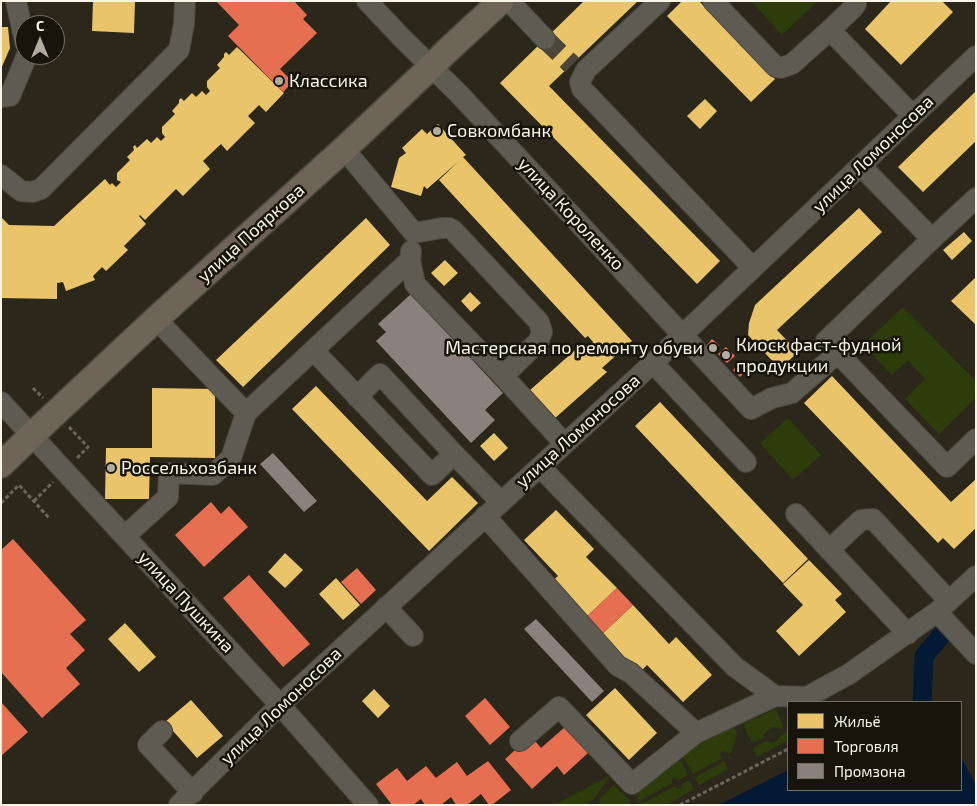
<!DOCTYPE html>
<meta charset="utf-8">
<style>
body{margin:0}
#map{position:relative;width:977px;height:806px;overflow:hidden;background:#2b281b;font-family:"Exo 2",sans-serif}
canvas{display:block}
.frame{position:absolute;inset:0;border:2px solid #f8f5e7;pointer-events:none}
.legend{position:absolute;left:787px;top:701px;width:175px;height:90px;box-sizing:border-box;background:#17140b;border:1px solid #716e63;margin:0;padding:6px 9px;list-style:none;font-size:15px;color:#f8f5e7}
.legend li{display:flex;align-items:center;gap:10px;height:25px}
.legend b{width:25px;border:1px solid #716e63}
.north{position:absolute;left:15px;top:15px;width:50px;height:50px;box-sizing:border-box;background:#17140b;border:1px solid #716e63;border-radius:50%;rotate:0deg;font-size:14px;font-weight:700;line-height:20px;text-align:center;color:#f8f5e7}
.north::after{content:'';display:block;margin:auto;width:18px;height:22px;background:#b0ada0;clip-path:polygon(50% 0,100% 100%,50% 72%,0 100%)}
</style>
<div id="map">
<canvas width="977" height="806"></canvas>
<div class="frame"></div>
<ul class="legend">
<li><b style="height:14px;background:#e9c46a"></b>Жильё</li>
<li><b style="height:14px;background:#e76f51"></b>Торговля</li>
<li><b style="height:14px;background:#8a817c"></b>Промзона</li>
</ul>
<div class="north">С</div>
</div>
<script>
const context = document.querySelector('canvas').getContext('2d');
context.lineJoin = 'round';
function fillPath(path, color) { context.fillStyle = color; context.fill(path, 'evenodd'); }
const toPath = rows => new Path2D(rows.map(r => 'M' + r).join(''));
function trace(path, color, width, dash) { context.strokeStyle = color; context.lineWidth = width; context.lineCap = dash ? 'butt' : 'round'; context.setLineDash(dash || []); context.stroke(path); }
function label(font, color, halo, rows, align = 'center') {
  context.font = font + ' "Exo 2",sans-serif'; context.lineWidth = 5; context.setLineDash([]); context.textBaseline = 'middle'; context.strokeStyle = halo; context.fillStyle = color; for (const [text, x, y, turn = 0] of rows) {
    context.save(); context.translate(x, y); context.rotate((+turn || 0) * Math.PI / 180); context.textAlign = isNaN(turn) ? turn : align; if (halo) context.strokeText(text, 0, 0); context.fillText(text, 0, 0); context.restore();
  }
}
fillPath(toPath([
 [751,1,818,1,782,35],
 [903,307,976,381,976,398,939,434,905,399,925,379,908,360,892,375,863,345],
 [788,418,821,455,793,480,760,443],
 [776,709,783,726,780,729,774,727,769,729,765,733,764,738,752,743,743,724],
 [731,721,737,733,732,752,729,754,726,752,722,751,720,753,721,759,693,774,679,749],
 [787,732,788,734,788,740,757,757,753,748,766,741,773,743,777,741,781,735],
 [676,751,688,775,679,780,674,777,672,779,672,783,638,802,637,783],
 [724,761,728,769,699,785,695,777],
 [611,775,593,800,589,801,588,805,554,805],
 [689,780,694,789,666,805,641,804,675,786,676,788,681,789,682,784],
 [614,785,630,801,630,805,600,805,599,799]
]), '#2c3c0a');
fillPath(toPath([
 [961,757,976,785,976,805,719,805,788,770,788,790,961,790]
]), '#041934');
fillPath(toPath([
 [93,1,135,1,134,33,92,31],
 [584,1,638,1,549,86,720,261,697,284,500,83],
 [682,1,699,1,775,79,751,102,667,16],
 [891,1,942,1,953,12,901,65,865,29],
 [1,27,8,27,10,48,1,69],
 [237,47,284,93,266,112,259,105,248,116,255,123,227,151,221,144,203,161,210,169,183,196,176,189,145,220,140,215,139,216,146,224,124,246,128,250,106,271,102,267,93,276,95,280,66,291,63,282,57,283,57,299,1,298,1,217,9,225,54,226,105,179,110,185,112,183,116,187,121,182,117,180,117,173,130,160,127,157,134,150,133,147,135,145,137,148,147,139,151,143,157,137,161,141,165,137,162,133,162,127,175,114,172,111,179,103,179,100,181,98,184,101,192,93,196,97,202,91,206,95,210,91,207,87,207,81,220,68,217,65,224,57,224,54,226,52,229,55],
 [976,91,976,141,923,192,898,167],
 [705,99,717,111,700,129,687,116],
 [438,124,466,155,463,157,632,341,602,368,607,372,554,419,529,391,582,344,586,349,593,342,588,336,585,338,439,180,459,161,427,189,424,186,421,196,391,187,399,158,406,153,402,148,422,129,427,134],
 [859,208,882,232,777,330,798,352,780,369,748,335,749,323,755,305],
 [366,218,390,245,243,387,216,360],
 [964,232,972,241,952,260,943,250],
 [445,260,458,273,444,286,431,273],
 [976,277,976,325,951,301],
 [470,292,481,303,471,312,461,301],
 [832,376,951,502,976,479,976,528,954,549,943,538,938,543,804,403],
 [316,386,427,501,452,477,478,503,429,551,292,409],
 [152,388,215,389,215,458,150,457,149,499,105,499,106,448,152,448],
 [660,402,808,559,783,583,635,426],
 [494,433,508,448,494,461,480,446],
 [556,510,594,549,586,557,617,588,584,619,550,583,558,576,524,540],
 [285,553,303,570,285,588,268,572],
 [809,560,842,594,835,600,846,612,799,656,776,631,803,605,783,584],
 [336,578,360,605,343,620,319,594],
 [633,605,669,644,676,637,712,675,683,702,647,665,637,675,600,636],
 [125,623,156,657,139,672,108,639],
 [615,688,657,733,629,760,586,715],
 [374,689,390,706,378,718,362,701],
 [191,700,223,736,197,758,165,722]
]), '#e9c46a');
fillPath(toPath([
 [216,1,294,1,307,15,303,19,317,33,280,69,293,82,283,92,228,36,239,25],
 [712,339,719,345,714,351,707,345],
 [726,347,735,356,727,363,718,354],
 [739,364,746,371,740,377,733,370],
 [211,502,221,514,229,506,248,527,204,567,175,535],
 [13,539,86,620,70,634,85,650,66,668,80,684,42,718,1,672,1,550],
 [357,568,376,590,361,604,341,582],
 [249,575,310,644,283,667,223,598],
 [617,588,633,605,600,636,584,619],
 [485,698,510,727,490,745,465,716],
 [1,702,28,732,1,756],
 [565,727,588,753,564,775,557,766,532,789,505,759,531,736,541,748],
 [488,761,511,790,492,805,489,805,481,794,467,805,456,805,451,797,441,805,425,805,421,799,413,805,392,805,376,784,397,768,407,781,426,766,436,778,457,762,467,776]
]), '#e76f51');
fillPath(toPath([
 [411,294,503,393,485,410,495,420,471,443,376,341,386,332,378,324],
 [273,453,317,501,304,512,260,464],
 [536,619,604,691,592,702,524,629]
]), '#8a817c');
trace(toPath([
 [922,702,924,656,941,636]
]), '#041934', 19);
trace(toPath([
 [545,39,572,65]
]), '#4a473a', 20, [20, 10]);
const minor = toPath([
 [16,1,25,42],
 [367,1,402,38,460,95,751,409,772,398,792,393,838,353],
 [509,1,545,39],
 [660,1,586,70,580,82,582,89,753,268],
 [713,1,776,67,781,68,792,64,830,30,913,116],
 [830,30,853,8,856,4,856,1],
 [1,97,10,96,27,55],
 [344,149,414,233,442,228,449,228,453,230,539,322,542,332,538,342,503,376,564,443],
 [861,166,932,239,976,198],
 [1,175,21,191,32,192,41,189,179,50,184,24,185,1],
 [932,239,826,341,947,467,976,439],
 [411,251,410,260,415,284,503,376],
 [156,319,246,413],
 [314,351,432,475,454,454,500,501],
 [653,363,746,462],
 [357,397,380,374,454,454],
 [1,402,280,705,368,805],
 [540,467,735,667,775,696],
 [796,514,908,634],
 [485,516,618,666,631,673,696,733,775,696,807,697,849,674,937,612,976,576],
 [125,536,168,497,169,473,213,475,231,458,246,413,410,260],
 [829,550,861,520,873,519,949,601],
 [386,607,413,636],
 [937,612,976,654],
 [162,731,148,745,193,793],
 [520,741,559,707,632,784,696,733],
 [179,805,280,705,653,363,976,56]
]);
const major = toPath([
 [1,465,32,435,156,319,344,149,432,66,448,50,501,1]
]);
trace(minor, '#49463c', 22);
trace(major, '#49463c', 28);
trace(toPath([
 [33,388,43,398],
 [69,427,88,447,77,458],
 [34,501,53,482],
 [1,503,19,485,50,519],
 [680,805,788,749]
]), '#68665d', 3, [4, 2.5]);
trace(minor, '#5e5c52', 20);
trace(major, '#6f6458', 25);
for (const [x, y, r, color] of [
 [279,81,5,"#b0ada0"],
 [437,131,5,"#b0ada0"],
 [713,348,5,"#b0ada0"],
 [726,355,5,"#b0ada0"],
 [111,468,5,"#b0ada0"]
]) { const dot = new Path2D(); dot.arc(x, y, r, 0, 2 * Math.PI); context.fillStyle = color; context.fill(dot); trace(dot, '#17140b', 2); }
label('18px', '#f8f5e7', '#17140b', [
 ["Классика",289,81],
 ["Совкомбанк",447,131],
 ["Киоск фаст-фудной",736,345],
 ["продукции",736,366],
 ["Мастерская по ремонту обуви",703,348,"right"],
 ["Россельхозбанк",121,468]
], 'left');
label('18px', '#f8f5e7', '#17140b', [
 ["улица Ломоносова",873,154,-44],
 ["улица Короленко",571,214,47],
 ["улица Пояркова",251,233,-42],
 ["улица Ломоносова",578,431,-42],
 ["улица Пушкина",186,602,47],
 ["улица Ломоносова",281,706,-44]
]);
</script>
